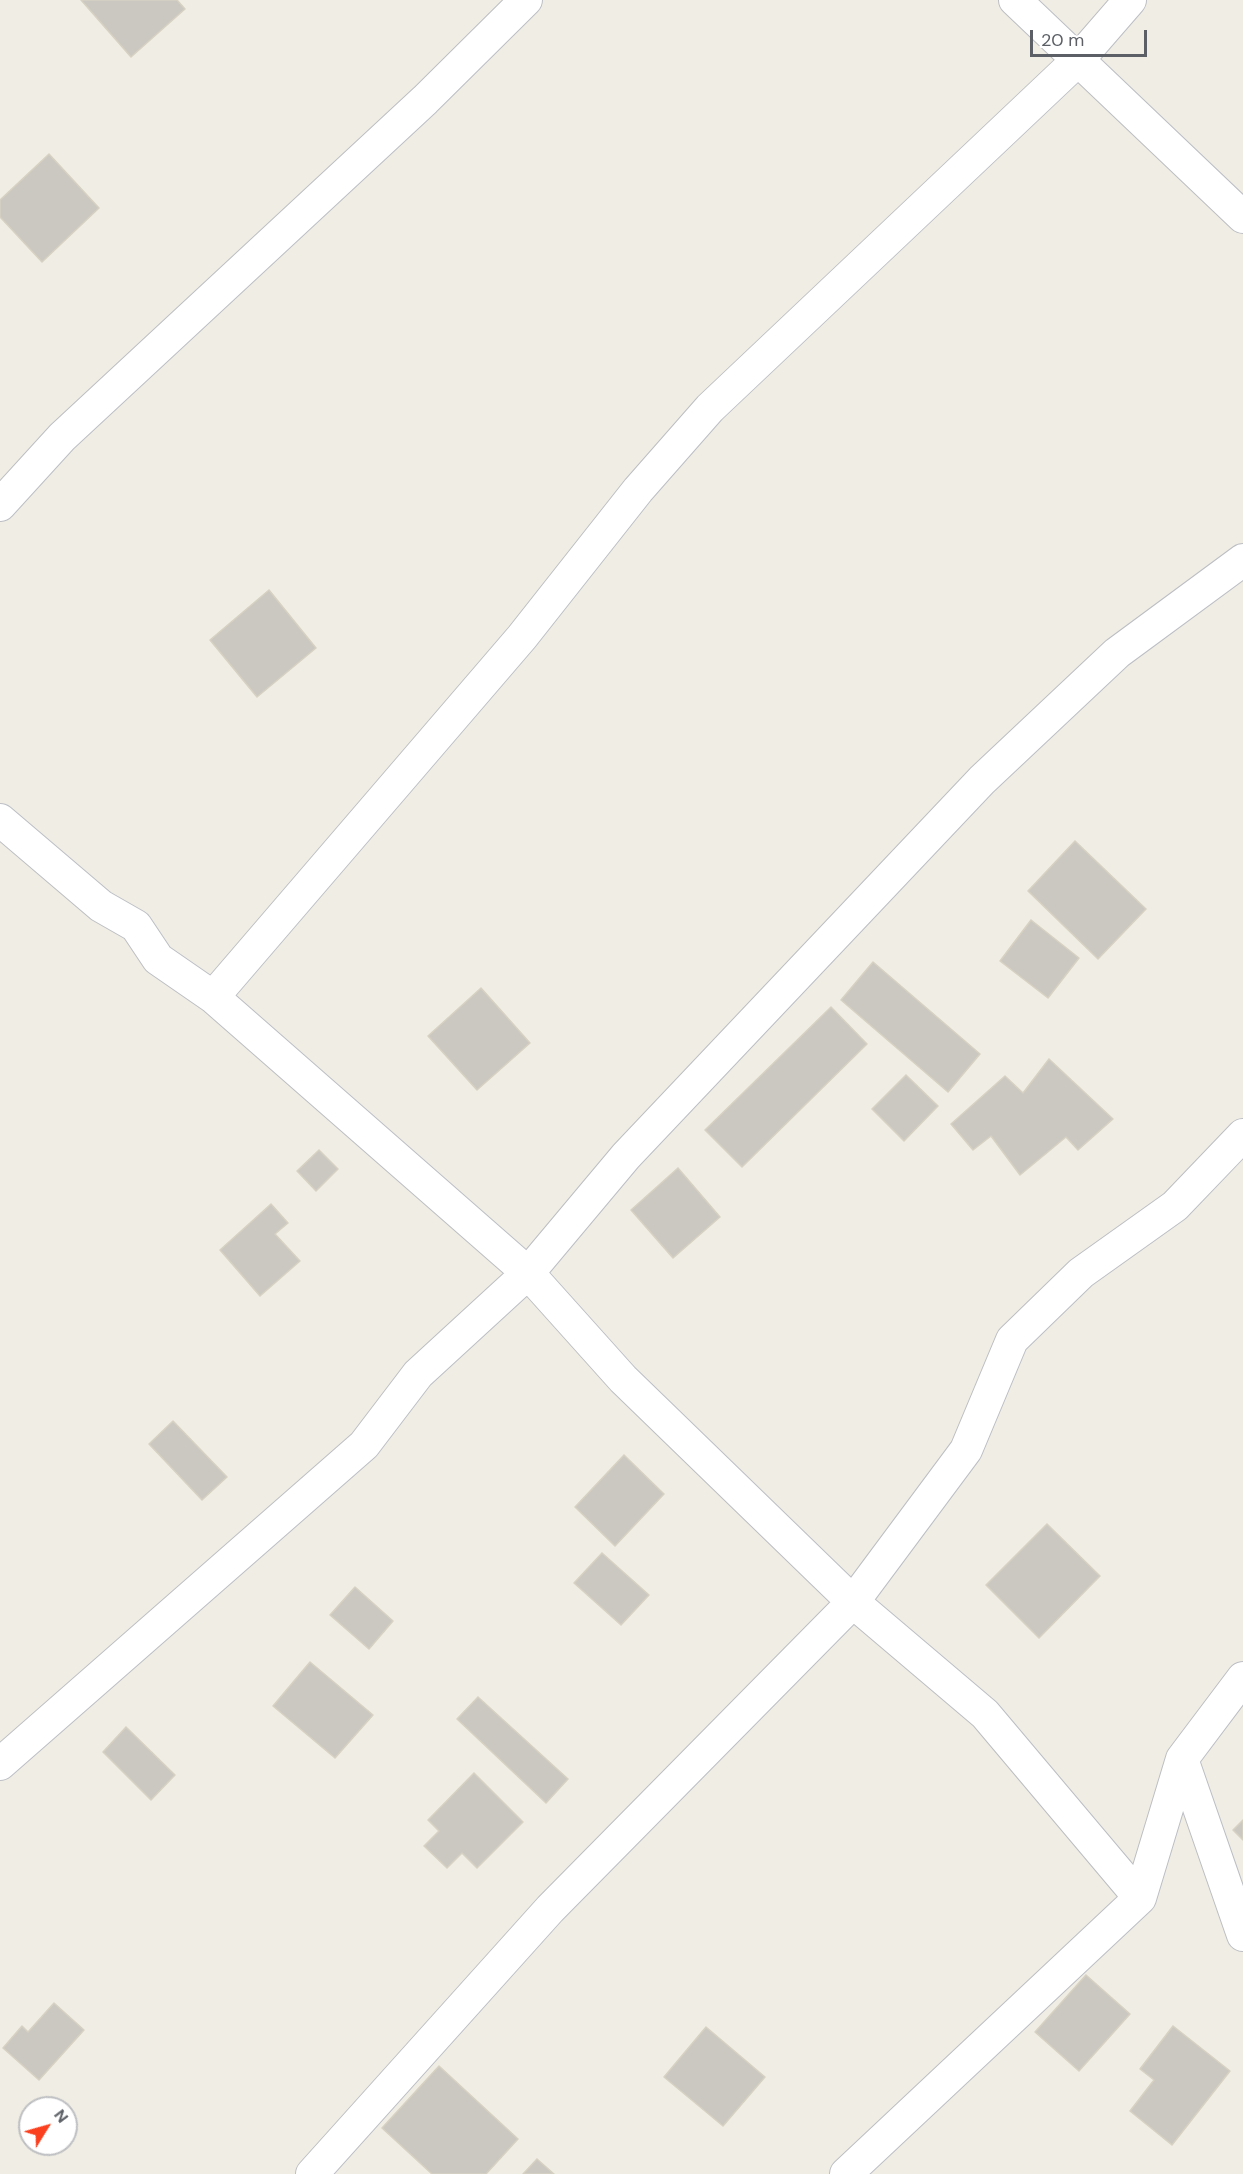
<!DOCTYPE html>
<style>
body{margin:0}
#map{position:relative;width:1243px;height:2174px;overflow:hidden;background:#f0eee4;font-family:"DM Sans",sans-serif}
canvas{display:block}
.north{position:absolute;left:18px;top:2096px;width:60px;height:60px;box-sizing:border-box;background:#fff;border:2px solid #bebfc2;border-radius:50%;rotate:53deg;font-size:16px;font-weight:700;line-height:24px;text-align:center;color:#5c6066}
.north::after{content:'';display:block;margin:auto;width:21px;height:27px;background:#fb401f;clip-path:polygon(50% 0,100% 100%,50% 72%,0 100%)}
.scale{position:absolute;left:1030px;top:30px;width:117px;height:27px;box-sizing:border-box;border:3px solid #5c6066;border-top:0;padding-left:8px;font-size:18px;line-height:21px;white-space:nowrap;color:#5c6066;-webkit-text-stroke:4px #fff;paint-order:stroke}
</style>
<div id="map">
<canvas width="1243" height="2174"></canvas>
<div class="north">N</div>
<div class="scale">20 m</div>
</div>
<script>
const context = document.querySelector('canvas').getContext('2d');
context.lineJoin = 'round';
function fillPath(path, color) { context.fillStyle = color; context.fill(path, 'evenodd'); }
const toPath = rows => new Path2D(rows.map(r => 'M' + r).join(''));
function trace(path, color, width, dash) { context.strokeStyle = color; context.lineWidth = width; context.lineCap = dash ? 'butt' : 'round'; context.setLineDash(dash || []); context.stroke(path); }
const building = toPath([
 [81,0,177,0,185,9,131,57,81,0],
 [49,154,99,208,42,262,0,217,0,200,49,154],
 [269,590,316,648,257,697,210,640,269,590],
 [1075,841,1146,909,1098,959,1028,891,1075,841],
 [1031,920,1079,958,1048,998,1000,961,1031,920],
 [873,962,980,1054,948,1092,841,1000,873,962],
 [481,988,530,1043,477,1090,428,1036,481,988],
 [831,1007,867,1044,742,1167,705,1130,831,1007],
 [1049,1059,1113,1119,1078,1150,1066,1137,1020,1175,991,1136,973,1150,951,1124,1005,1076,1023,1093,1049,1059],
 [906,1075,938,1106,904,1141,872,1109,906,1075],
 [319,1150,338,1169,316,1191,297,1171,319,1150],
 [678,1168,720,1217,673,1258,631,1210,678,1168],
 [271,1204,288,1223,275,1234,300,1261,260,1296,220,1250,271,1204],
 [173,1421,227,1477,202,1500,149,1444,173,1421],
 [624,1455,664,1494,615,1546,575,1507,624,1455],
 [1047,1524,1100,1576,1039,1638,986,1585,1047,1524],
 [602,1553,649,1595,621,1625,574,1583,602,1553],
 [355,1587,393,1621,369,1649,330,1615,355,1587],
 [310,1662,373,1715,335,1758,273,1706,310,1662],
 [478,1697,568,1779,546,1803,457,1719,478,1697],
 [126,1727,175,1775,151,1800,103,1752,126,1727],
 [474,1773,523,1822,477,1868,462,1853,447,1868,424,1846,439,1831,428,1820,474,1773],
 [1243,1820,1243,1840,1233,1830,1243,1820],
 [1086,1975,1130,2014,1079,2071,1035,2032,1086,1975],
 [54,2003,84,2030,39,2080,3,2048,22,2026,28,2032,54,2003],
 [1173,2026,1230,2071,1172,2145,1130,2111,1154,2080,1140,2069,1173,2026],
 [706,2027,765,2077,723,2126,664,2077,706,2027],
 [439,2066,518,2139,486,2174,432,2174,382,2128,439,2066],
 [537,2159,554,2174,523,2174,537,2159]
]);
fillPath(building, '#cbc8c1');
trace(building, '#d6d1c2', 1.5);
const minor = toPath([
 [1015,0,1243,217],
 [0,505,62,437,425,100,526,0],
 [0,820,101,906,136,926,158,959,213,997,528,1273,623,1379,853,1602,985,1714,1140,1898],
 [213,997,522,637,638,490,710,408,1078,60,1130,0],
 [1182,1759,1243,1935],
 [0,1764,364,1445,418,1374,528,1273,626,1156,982,780,1117,653,1243,560],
 [312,2174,550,1909,853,1602,966,1450,1012,1340,1081,1273,1175,1206,1243,1135],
 [846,2174,1140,1898,1182,1759,1243,1678]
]);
trace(minor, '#bcbec4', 34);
trace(minor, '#fff', 32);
</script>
